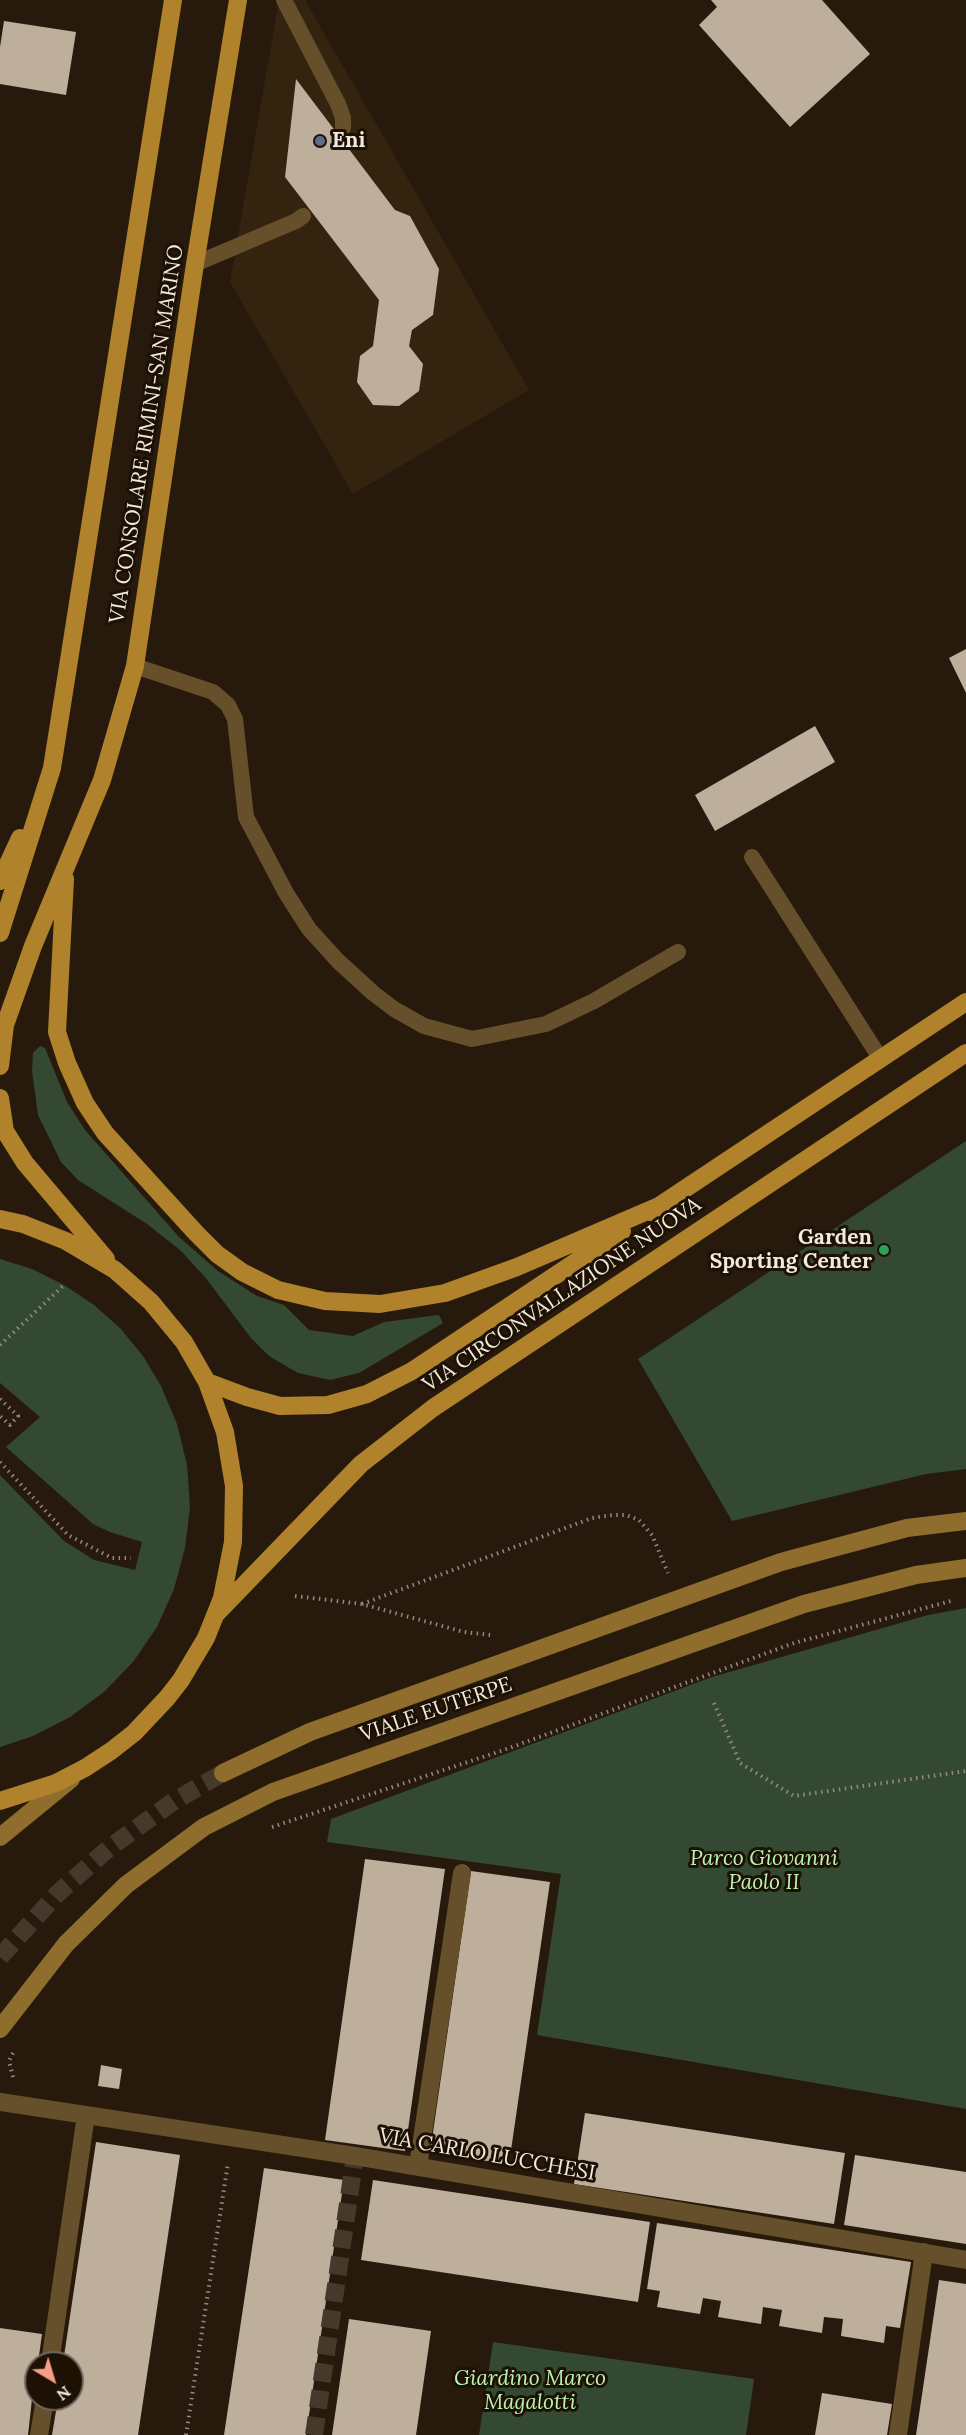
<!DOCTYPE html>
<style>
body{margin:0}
#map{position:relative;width:966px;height:2435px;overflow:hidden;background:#271a0c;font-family:Lora,serif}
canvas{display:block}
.north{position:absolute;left:24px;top:2351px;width:60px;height:60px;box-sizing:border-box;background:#1d1104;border:2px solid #72675c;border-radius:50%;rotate:142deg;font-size:16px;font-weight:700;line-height:24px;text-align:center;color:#f2e9e0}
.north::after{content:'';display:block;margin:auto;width:21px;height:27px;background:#f49e88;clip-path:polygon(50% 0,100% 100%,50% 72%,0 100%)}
</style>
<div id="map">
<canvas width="966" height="2435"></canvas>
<div class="north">N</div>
</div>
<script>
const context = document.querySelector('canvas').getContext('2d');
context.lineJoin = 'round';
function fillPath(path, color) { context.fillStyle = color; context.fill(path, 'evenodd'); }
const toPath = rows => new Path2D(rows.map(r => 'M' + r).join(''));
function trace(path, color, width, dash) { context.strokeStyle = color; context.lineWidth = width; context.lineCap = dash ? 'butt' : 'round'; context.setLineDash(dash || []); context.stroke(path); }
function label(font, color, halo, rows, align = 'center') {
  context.font = font + ' Lora,serif'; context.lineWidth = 6; context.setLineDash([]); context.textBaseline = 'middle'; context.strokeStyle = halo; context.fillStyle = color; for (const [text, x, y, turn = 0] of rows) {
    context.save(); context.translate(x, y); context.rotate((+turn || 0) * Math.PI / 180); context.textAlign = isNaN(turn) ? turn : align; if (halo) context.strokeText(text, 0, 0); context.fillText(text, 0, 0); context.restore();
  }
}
fillPath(toPath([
 [279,0,305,0,529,390,353,494,230,282]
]), '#34230f');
fillPath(toPath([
 [40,1046,45,1048,67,1102,85,1130,179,1237,218,1271,257,1296,284,1305,309,1330,353,1336,384,1322,439,1315,443,1323,359,1373,330,1380,298,1373,269,1356,251,1338,205,1277,180,1250,147,1224,78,1180,61,1162,38,1115,32,1071,33,1053],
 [966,1141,966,1469,926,1474,732,1521,638,1359],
 [0,1259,32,1269,64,1285,94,1305,120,1328,143,1356,161,1386,177,1424,187,1465,190,1507,185,1548,174,1589,157,1627,133,1662,104,1692,70,1717,33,1736,0,1747,0,1475,64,1541,94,1560,135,1570,142,1542,110,1532,93,1524,6,1447,40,1417,0,1383],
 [966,1608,966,2109,537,2035,561,1874,327,1842,331,1819,712,1677,928,1615],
 [493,2342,754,2379,746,2435,479,2435]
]), '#344932');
fillPath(toPath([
 [711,0,822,0,870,54,790,127,699,25,717,7],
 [4,21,76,32,66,95,0,84,0,47],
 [296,79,395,210,410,216,439,269,433,315,412,330,409,346,423,364,419,391,399,406,373,405,357,382,360,356,373,346,379,300,285,177],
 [966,649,966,693,949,658],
 [815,726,835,762,715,831,695,795],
 [365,1859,445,1869,405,2151,325,2140],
 [471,1871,550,1882,509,2164,430,2153],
 [101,2065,122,2069,119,2089,98,2086],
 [585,2113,845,2153,834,2224,574,2184],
 [96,2142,180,2155,138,2435,52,2435,58,2399,72,2399,72,2363,63,2363],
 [855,2155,966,2172,966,2244,844,2225],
 [264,2168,344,2180,306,2435,224,2435],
 [373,2180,650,2222,638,2302,361,2260],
 [657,2223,911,2262,900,2328,886,2326,884,2343,841,2336,843,2319,824,2317,822,2333,779,2326,782,2310,763,2307,761,2324,718,2317,721,2301,703,2298,700,2314,657,2307,660,2291,647,2289],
 [939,2280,966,2284,966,2435,916,2435],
 [349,2319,431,2331,416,2435,332,2435],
 [0,2328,42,2334,38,2363,36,2363,28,2435,0,2435],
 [822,2393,892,2404,887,2435,815,2435]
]), '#beaf9c');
trace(toPath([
 [314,2435,355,2156]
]), '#45392c', 18, [18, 9]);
trace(toPath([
 [0,1957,57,1894,109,1848,174,1801,223,1773]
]), '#45392c', 18, [18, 9]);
trace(toPath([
 [0,1345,64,1285],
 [0,1399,18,1416,10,1425,0,1416],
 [0,1462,68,1535,112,1558,131,1558],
 [295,1596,362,1604,464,1632,491,1635],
 [362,1604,592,1518,613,1515,626,1515,639,1520,652,1535,668,1573],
 [714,1703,740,1763,794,1796,966,1771],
 [272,1827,504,1750,794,1643,951,1601],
 [13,2053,9,2061,13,2077],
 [186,2435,228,2163]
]), '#958a7f', 4, [1.5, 4.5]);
trace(toPath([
 [284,0,338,104,343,118,343,128],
 [195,264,296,221,303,216],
 [135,666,213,692,228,705,235,719,246,817,286,893,309,929,338,961,373,993,394,1009,424,1026,472,1039,546,1024,594,1001,678,952],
 [752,857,880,1058]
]), '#66502b', 16);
trace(toPath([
 [0,2102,355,2156,966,2260],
 [418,2166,462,1873],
 [50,2363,86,2115],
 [39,2435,45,2399],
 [898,2435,924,2252]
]), '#66502b', 18);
trace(toPath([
 [223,1773,310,1732,781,1562,907,1528,966,1521],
 [0,1837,71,1779],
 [0,2029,66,1944,126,1885,204,1827,273,1792,804,1604,916,1575,966,1568]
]), '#8f6d2d', 18);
trace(toPath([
 [65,879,57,1032,67,1063,85,1103,105,1133,196,1233,217,1254,242,1272,278,1290,325,1301,380,1304,445,1293,517,1267,659,1206],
 [0,881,20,838],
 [0,933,52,768,173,0],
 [0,1066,5,1025,33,946,102,780,135,666,195,264,238,0],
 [0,1098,5,1131,25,1163,106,1259],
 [650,1212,966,1002],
 [0,1219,23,1224,66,1241,115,1270,151,1302,184,1342,207,1382,225,1432,234,1486,233,1542,222,1598,206,1638,181,1680,167,1698,134,1733,111,1751,85,1768,56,1783,0,1801],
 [207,1382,247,1397,280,1406,328,1405,367,1394,412,1371,622,1231],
 [216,1614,361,1464,433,1408,966,1053]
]), '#af822b', 18);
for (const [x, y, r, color] of [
 [320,141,6,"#5c6f8a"],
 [884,1250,6,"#2e9e5b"]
]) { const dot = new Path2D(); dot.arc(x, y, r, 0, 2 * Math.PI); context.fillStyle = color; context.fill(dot); trace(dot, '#1d1104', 2); }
label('bold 21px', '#f2e9e0', '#1d1104', [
 ["Eni",332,141],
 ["Garden",872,1238,"right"],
 ["Sporting Center",872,1262,"right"]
], 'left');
label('21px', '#f2e9e0', '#1d1104', [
 ["VIA CONSOLARE RIMINI-SAN MARINO",147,434,-81],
 ["VIA CIRCONVALLAZIONE NUOVA",562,1295,-34],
 ["VIALE EUTERPE",436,1710,-19],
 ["VIA CARLO LUCCHESI",487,2155,10]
]);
label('italic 21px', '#b9f4b3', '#1d1104', [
 ["Parco Giovanni",764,1859],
 ["Paolo II",764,1883],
 ["Giardino Marco",530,2379],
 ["Magalotti",530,2403]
]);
</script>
